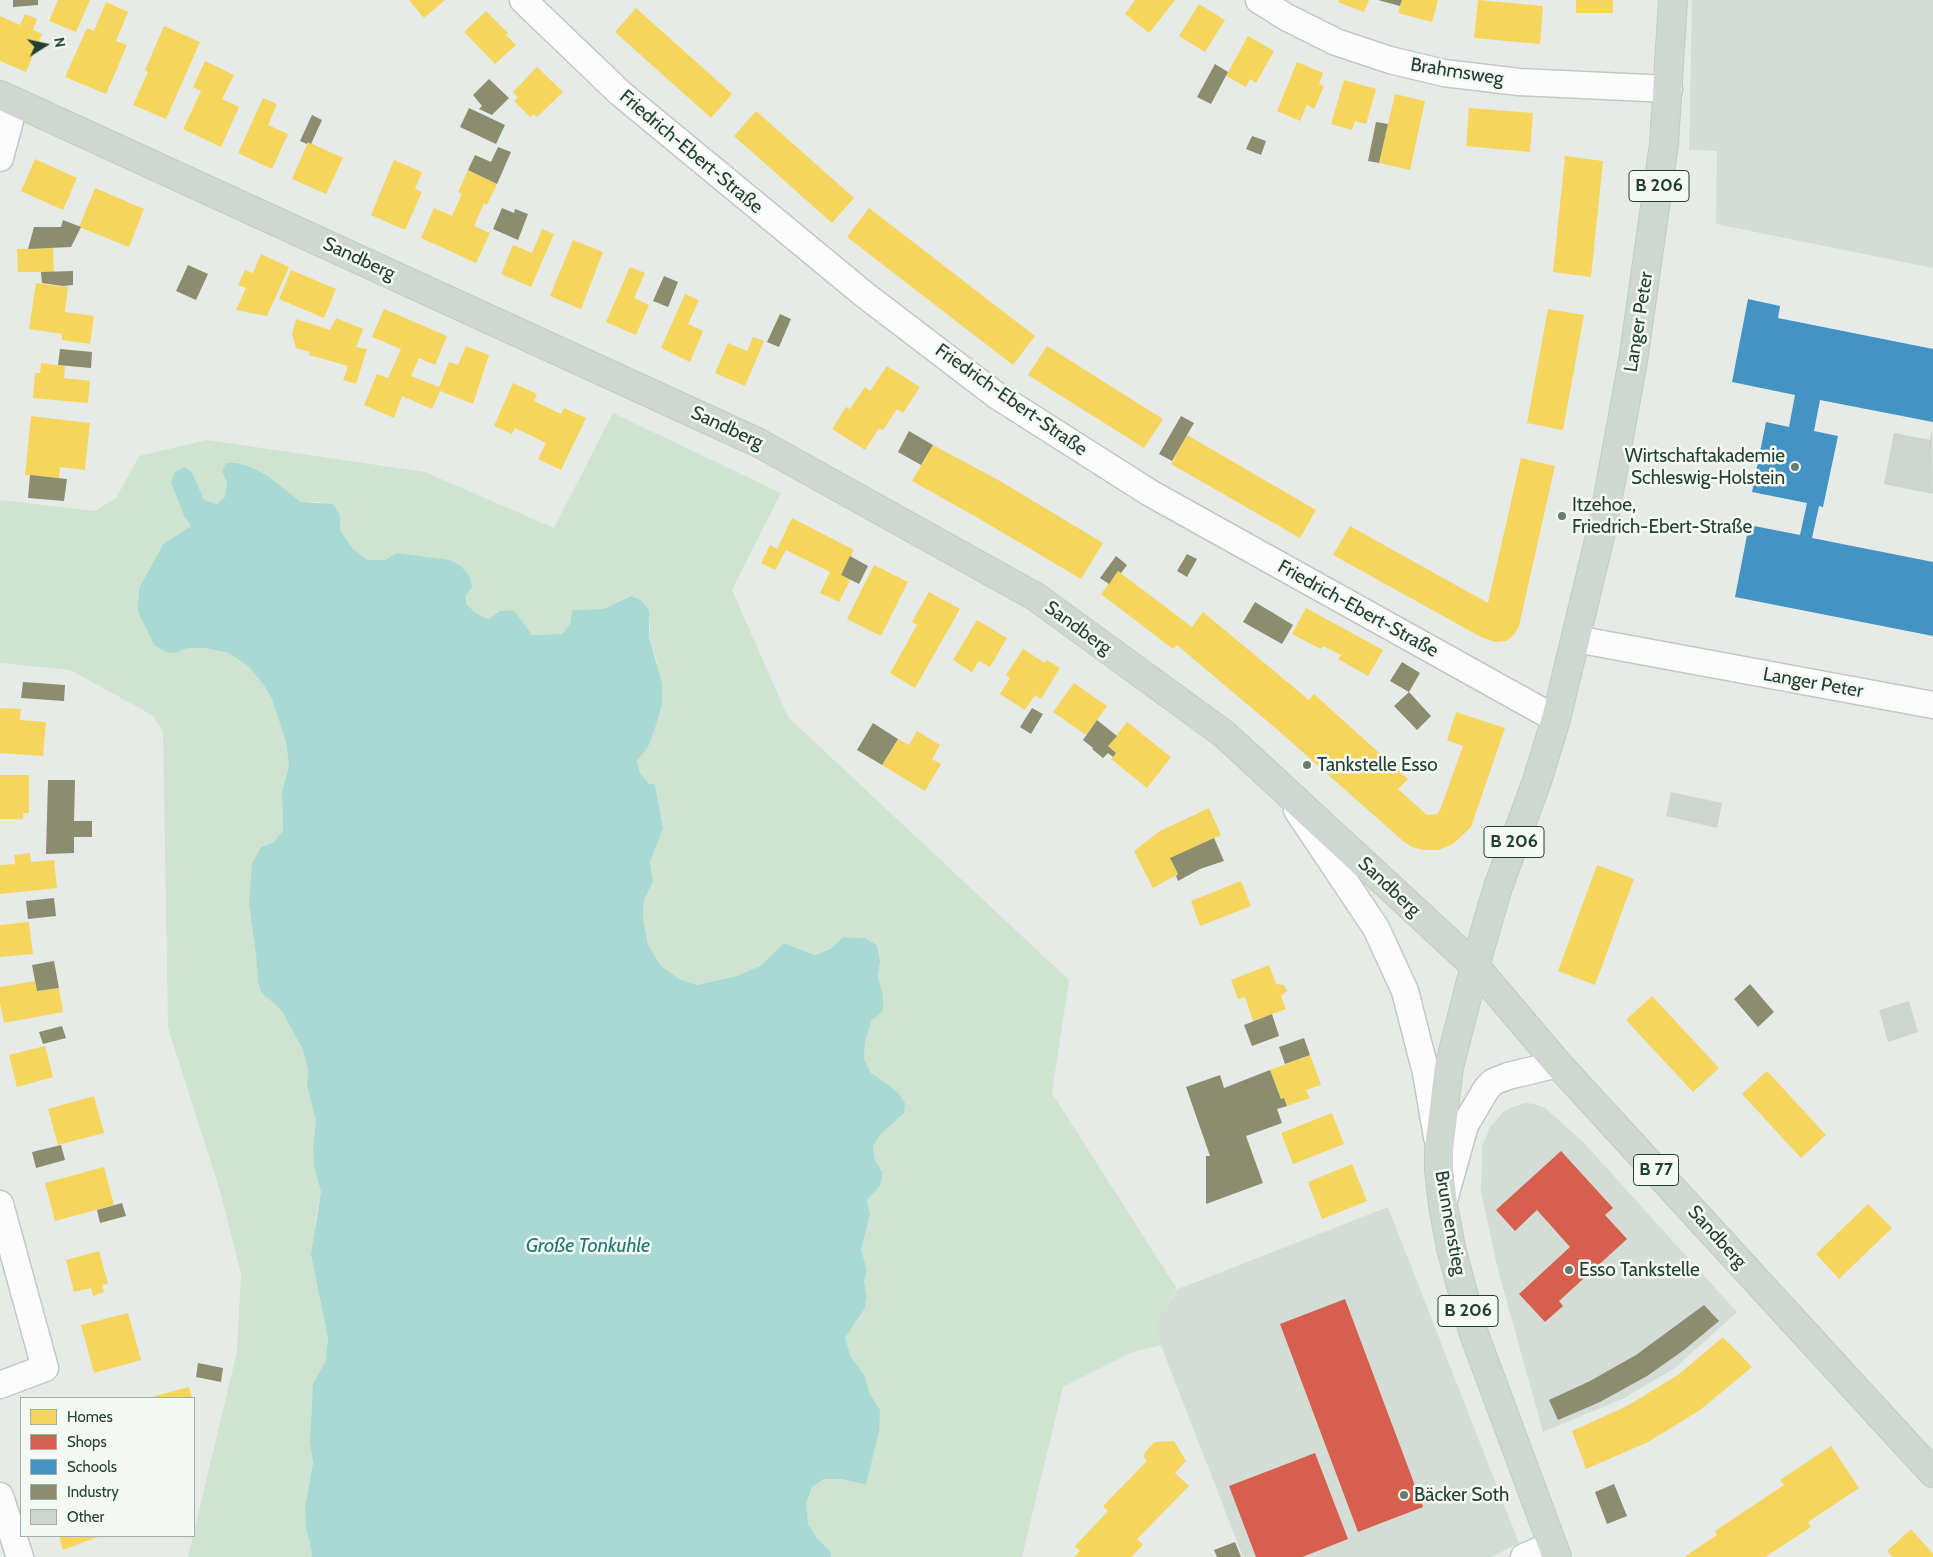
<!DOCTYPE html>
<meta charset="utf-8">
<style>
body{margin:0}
#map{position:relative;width:1933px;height:1557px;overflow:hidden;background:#e6ebe7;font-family:Cabin,sans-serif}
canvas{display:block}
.legend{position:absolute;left:20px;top:1397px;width:175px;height:140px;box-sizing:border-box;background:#f4f9f5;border:1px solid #a0afa6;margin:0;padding:6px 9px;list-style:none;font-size:15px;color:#233f30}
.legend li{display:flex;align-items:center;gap:10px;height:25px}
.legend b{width:25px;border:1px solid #a0afa6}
.north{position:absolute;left:20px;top:20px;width:50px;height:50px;-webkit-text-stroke:4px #f4f9f5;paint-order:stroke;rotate:80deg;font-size:14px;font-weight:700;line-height:20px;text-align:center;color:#233f30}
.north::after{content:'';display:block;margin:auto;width:18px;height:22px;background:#233f30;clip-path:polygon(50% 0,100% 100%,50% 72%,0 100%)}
</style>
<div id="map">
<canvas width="1933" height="1557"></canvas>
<ul class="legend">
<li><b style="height:14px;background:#f6d55c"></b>Homes</li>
<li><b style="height:14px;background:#d6604d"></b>Shops</li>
<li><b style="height:14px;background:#4393c3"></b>Schools</li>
<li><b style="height:14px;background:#8c8c6e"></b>Industry</li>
<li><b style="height:14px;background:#ced4d0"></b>Other</li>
</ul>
<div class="north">N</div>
</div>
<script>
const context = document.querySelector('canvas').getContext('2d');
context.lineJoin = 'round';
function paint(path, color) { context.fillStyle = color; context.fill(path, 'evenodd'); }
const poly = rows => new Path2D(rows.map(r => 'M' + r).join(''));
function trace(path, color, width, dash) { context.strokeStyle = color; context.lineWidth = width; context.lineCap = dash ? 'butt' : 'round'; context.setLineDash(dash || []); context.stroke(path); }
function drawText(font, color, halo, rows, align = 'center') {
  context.font = font + ' Cabin,sans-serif'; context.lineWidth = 5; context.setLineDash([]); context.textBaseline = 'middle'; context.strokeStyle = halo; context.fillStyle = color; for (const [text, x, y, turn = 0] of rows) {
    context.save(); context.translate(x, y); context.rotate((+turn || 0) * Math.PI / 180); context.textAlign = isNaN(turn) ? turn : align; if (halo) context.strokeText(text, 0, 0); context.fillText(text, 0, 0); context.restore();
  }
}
const built = poly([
 [1692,0,1933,0,1933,268,1716,224,1717,151,1689,150],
 [1525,1103,1535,1104,1545,1108,1583,1142,1737,1312,1675,1368,1622,1399,1543,1432,1497,1266,1481,1191,1482,1146,1490,1127,1503,1112,1515,1106],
 [1388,1207,1519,1543,1491,1557,1243,1557,1153,1325,1178,1289]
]);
const green = poly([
 [613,413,781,493,732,590,788,717,1069,980,1052,1093,1177,1289,1153,1325,1161,1345,1133,1352,1063,1387,1022,1557,831,1557,830,1551,817,1538,808,1524,806,1504,812,1487,824,1479,842,1479,866,1485,880,1410,869,1392,865,1376,851,1357,845,1338,865,1308,867,1296,864,1282,867,1269,861,1250,870,1215,867,1200,880,1186,883,1173,875,1160,873,1146,880,1135,904,1113,886,1083,871,1073,864,1059,865,1043,871,1021,883,995,878,978,880,961,877,945,865,938,843,937,829,949,815,955,784,943,760,966,737,976,697,985,679,979,661,966,648,945,643,918,644,900,653,882,650,862,663,828,655,785,648,783,640,773,637,761,648,747,657,662,649,637,650,625,630,596,603,609,572,610,570,624,562,634,532,635,514,610,500,611,488,619,477,614,466,604,466,595,470,577,461,566,450,560,397,553,385,560,368,560,353,549,340,530,340,515,320,502,301,502,268,476,251,467,237,463,227,463,222,472,227,482,225,498,215,504,204,500,192,472,171,483,184,516,191,526,163,544,152,566,148,630,155,646,176,653,188,648,205,648,229,653,249,667,263,684,272,699,286,742,289,766,282,792,283,832,274,842,261,847,256,954,258,982,261,992,282,1011,303,1050,308,1071,307,1085,316,1121,313,1147,314,1166,321,1192,315,1221,319,1295,328,1339,325,1362,313,1384,310,1443,313,1463,305,1507,306,1527,312,1553,311,1557,188,1557,237,1351,241,1274,220,1191,168,1028,163,731,152,715,70,670,0,663,0,500,95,511,116,498,139,456,207,440,425,472,554,528]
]);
const water = poly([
 [226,463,237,463,251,467,268,476,301,502,333,504,340,515,340,530,353,549,368,560,385,560,397,553,450,560,461,566,470,577,472,587,466,595,466,604,477,614,488,619,500,611,514,610,532,635,562,634,570,624,572,610,603,609,631,596,642,601,649,611,649,637,662,684,662,704,656,725,648,747,637,761,640,773,648,783,655,785,663,828,650,862,653,882,644,900,643,918,648,945,661,966,679,979,697,985,737,976,760,966,784,943,815,955,830,949,843,937,865,938,877,945,880,961,878,978,883,995,883,1011,871,1021,865,1043,864,1059,871,1073,886,1083,898,1093,905,1103,904,1113,880,1135,873,1146,875,1160,883,1173,880,1186,867,1200,870,1215,861,1250,867,1269,864,1282,867,1296,865,1308,845,1338,851,1357,865,1376,869,1392,880,1410,879,1431,866,1485,842,1479,824,1479,812,1487,806,1504,808,1524,817,1538,830,1551,831,1557,311,1557,312,1553,306,1527,305,1507,313,1463,310,1443,313,1384,325,1362,328,1339,311,1254,321,1192,314,1166,313,1147,316,1121,307,1085,308,1071,303,1050,282,1011,261,992,258,982,256,954,249,904,252,864,261,847,274,842,283,831,282,792,289,766,286,742,272,699,263,684,249,667,229,653,205,648,188,648,176,653,166,652,155,646,138,612,139,589,163,544,191,526,184,516,171,483,175,472,184,467,192,472,204,500,216,504,225,497,227,482,222,472]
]);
const homes = poly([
 [58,0,90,0,76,32,49,21],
 [409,0,445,0,424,18],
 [1135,0,1175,0,1149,33,1125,14],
 [1339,0,1369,0,1364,12,1338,2],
 [1402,0,1438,0,1432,22,1398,13],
 [1478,0,1543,6,1540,44,1474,38],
 [1576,0,1613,0,1613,13,1576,13],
 [106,2,128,12,116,41,127,45,106,94,65,77,87,28,94,31],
 [1199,4,1225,20,1205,52,1179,36],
 [636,8,732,94,711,118,615,32],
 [486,11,508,33,506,35,516,45,495,64,464,32],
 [25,14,37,19,33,30,42,34,26,72,0,61,0,16,20,25],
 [164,26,200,42,166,119,133,105,148,72,145,70],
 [1248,36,1274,51,1256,83,1250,79,1246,87,1226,76],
 [205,61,234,75,222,99,239,107,221,147,183,129,201,91,193,87],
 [1297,62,1323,73,1319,84,1324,86,1314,109,1307,105,1300,121,1277,111],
 [537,67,563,92,537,117,534,114,530,117,514,101,518,97,513,92],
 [1344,80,1376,89,1366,124,1355,121,1352,130,1331,124],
 [1395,94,1425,101,1410,170,1379,163],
 [263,98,277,104,268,125,288,134,272,169,238,153],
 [1469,108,1533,113,1530,152,1466,146],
 [756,111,854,198,832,223,734,136],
 [308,142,343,158,326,194,292,179],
 [1565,156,1603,161,1591,277,1553,272],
 [35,159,77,178,63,210,21,191],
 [394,160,422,172,415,189,422,192,405,230,371,215],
 [468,170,497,184,487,205,484,203,474,226,490,233,476,263,421,238,434,208,452,216,462,194,458,192],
 [95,188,144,209,129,247,79,227],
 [869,208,1035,336,1013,365,847,237],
 [542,229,554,234,531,287,501,274,513,245,532,253],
 [573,240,603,252,581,309,550,296],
 [53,248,54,272,18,272,17,249],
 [261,254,289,267,267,316,236,310,246,288,238,285,245,270,253,273],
 [630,267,645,273,634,298,649,305,636,335,606,322],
 [291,270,336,289,324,318,279,299],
 [36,283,68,287,65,312,94,316,90,344,62,340,62,334,29,329],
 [685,294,699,300,688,324,703,331,690,362,661,348],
 [384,309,447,336,435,365,419,358,411,376,439,387,449,362,458,365,466,346,489,355,473,404,440,391,432,409,402,396,394,418,364,405,377,374,388,378,401,349,372,337],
 [1548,309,1584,315,1563,430,1527,423],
 [336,318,363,329,356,347,367,349,356,384,343,380,348,366,309,355,310,352,296,348,292,334,296,319,330,330],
 [753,337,764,341,745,386,715,373,728,343,747,351],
 [1047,346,1163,419,1144,448,1028,375],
 [41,363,65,366,64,378,90,381,88,403,33,398,35,373,40,373],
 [887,366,920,387,903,413,897,409,883,430,879,428,865,450,832,429,846,407,850,409,865,387,870,391],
 [513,383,537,394,534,401,561,414,564,408,586,418,561,470,538,459,546,443,515,428,512,434,494,426],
 [31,416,90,423,85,470,60,467,59,478,25,475],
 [1187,435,1316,510,1300,538,1171,464],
 [933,445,1000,481,1103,543,1081,579,978,518,912,481],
 [1521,458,1555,466,1519,626,1514,635,1506,641,1495,642,1481,637,1333,555,1350,526,1488,603],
 [792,518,854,550,841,575,850,580,839,602,820,593,830,572,786,550,775,570,761,563,770,545,777,549],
 [874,565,908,582,881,636,847,619],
 [1118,571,1192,627,1203,612,1309,700,1314,694,1408,779,1398,789,1427,815,1437,814,1440,810,1463,746,1447,740,1456,712,1505,728,1471,827,1453,844,1438,850,1424,850,1412,847,1403,841,1280,732,1177,645,1173,649,1101,594],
 [929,592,960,609,915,688,890,673,917,625,912,622],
 [1306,608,1383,650,1368,676,1338,659,1341,655,1323,646,1321,649,1292,634],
 [977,620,1007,638,990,667,979,661,972,672,953,660],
 [1023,649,1045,663,1047,660,1060,668,1041,699,1035,695,1025,710,1000,694,1010,678,1006,675],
 [1074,683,1107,706,1086,735,1053,712],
 [0,708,21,709,20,720,46,722,43,756,0,753],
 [1127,722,1171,757,1147,788,1111,759,1116,753,1108,746],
 [917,731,940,745,932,759,941,764,925,791,882,765,898,739,909,745],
 [0,775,29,775,29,813,23,813,23,819,0,819],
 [1209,808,1221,835,1170,858,1178,874,1153,888,1134,851,1160,831],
 [30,853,31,862,54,860,57,888,0,894,0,865,15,864,14,855],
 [1597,865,1634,879,1595,985,1558,971],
 [1241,881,1251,906,1200,926,1191,901],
 [29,922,33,954,0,957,0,925],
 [1269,965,1276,984,1284,985,1287,991,1281,996,1286,1009,1253,1021,1245,997,1238,999,1231,980],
 [35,981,37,991,59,988,63,1012,4,1023,0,1003,0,987],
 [1652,996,1719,1068,1693,1092,1626,1020],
 [45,1046,53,1077,17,1087,9,1055],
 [1310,1055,1321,1085,1306,1090,1310,1098,1287,1106,1284,1098,1281,1099,1270,1070],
 [1767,1071,1826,1135,1801,1158,1742,1094],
 [94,1096,104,1133,58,1145,48,1109],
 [1332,1113,1344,1144,1293,1164,1281,1133],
 [1352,1164,1367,1201,1322,1219,1308,1182],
 [104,1167,114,1205,55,1221,45,1183],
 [1868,1204,1892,1228,1839,1279,1816,1254],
 [99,1251,108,1284,102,1285,104,1292,93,1296,91,1288,74,1292,66,1260],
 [128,1313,141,1360,94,1373,81,1325],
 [1723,1337,1752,1367,1700,1410,1648,1442,1586,1469,1572,1431,1627,1406,1678,1375],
 [189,1387,192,1398,148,1398],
 [1174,1441,1186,1461,1175,1473,1189,1486,1137,1539,1143,1545,1131,1557,1074,1557,1080,1551,1075,1546,1108,1511,1103,1506,1147,1461,1144,1457,1145,1452,1155,1442],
 [1831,1446,1859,1488,1808,1522,1811,1527,1765,1557,1684,1557,1717,1535,1715,1531,1784,1485,1780,1480],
 [1911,1529,1933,1554,1933,1557,1893,1557,1887,1551],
 [59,1536,98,1536,98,1537,63,1550]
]);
const shops = poly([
 [1561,1151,1613,1208,1605,1215,1627,1239,1559,1301,1563,1306,1545,1322,1519,1294,1570,1247,1537,1210,1515,1231,1496,1210],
 [1345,1299,1423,1507,1358,1532,1280,1324],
 [1315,1453,1348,1539,1302,1557,1256,1557,1229,1486]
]);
const schools = poly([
 [1748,299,1780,306,1778,318,1933,349,1933,422,1820,400,1814,431,1838,436,1823,507,1819,506,1812,538,1933,562,1933,636,1735,597,1749,525,1800,535,1807,503,1752,492,1766,422,1789,427,1795,395,1732,382]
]);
const industry = poly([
 [13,0,38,0,38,5,13,7],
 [1378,0,1402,0,1400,6],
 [1215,64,1228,72,1211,104,1197,97],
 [489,79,509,98,492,115,479,109,482,106,473,95],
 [469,108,505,125,496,144,460,127],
 [312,115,322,120,311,144,308,142,307,144,300,141],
 [1376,122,1388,124,1379,163,1368,161],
 [1252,136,1266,141,1261,155,1246,149],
 [498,147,511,152,497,184,468,170,475,155,491,162],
 [502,208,514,213,515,209,528,214,518,240,493,229],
 [63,220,81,227,71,247,28,249,34,227,61,227],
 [188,265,208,274,196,300,176,291],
 [73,271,73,285,63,286,42,283,41,272],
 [664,276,678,282,668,307,653,301],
 [780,314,791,319,779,347,767,342],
 [60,349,92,352,91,368,58,365],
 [1181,416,1194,423,1172,461,1159,454],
 [909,431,933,445,921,465,898,452],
 [30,475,67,479,64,501,28,498],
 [1187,554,1197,559,1187,577,1177,571],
 [850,556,868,566,859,584,841,575],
 [1116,556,1127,565,1121,573,1118,571,1109,584,1100,578],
 [1255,602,1293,625,1282,644,1243,622],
 [1402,662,1420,673,1409,692,1431,716,1417,730,1394,706,1409,692,1390,681],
 [23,682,65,685,64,701,21,698],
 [1032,708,1043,714,1031,734,1020,727],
 [1097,720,1117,736,1108,746,1116,753,1113,757,1108,753,1103,758,1092,749,1093,748,1083,740],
 [873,723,898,739,882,765,857,750],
 [48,780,75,780,74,821,92,821,92,837,74,837,74,853,46,854],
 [1214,838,1224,861,1200,869,1178,881,1176,876,1178,874,1170,858],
 [54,898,56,916,28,919,26,901],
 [54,961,59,988,37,991,32,965],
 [1750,984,1774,1012,1758,1027,1734,999],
 [1272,1014,1279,1036,1252,1046,1244,1025],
 [62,1026,66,1038,43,1044,39,1032],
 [1304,1038,1310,1055,1285,1064,1279,1047],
 [1270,1070,1281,1099,1284,1098,1287,1106,1277,1109,1282,1123,1246,1136,1263,1183,1206,1204,1206,1156,1210,1156,1186,1087,1220,1075,1224,1088],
 [61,1145,65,1160,36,1168,32,1152],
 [122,1203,126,1216,100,1223,97,1210],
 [1704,1305,1719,1321,1684,1350,1647,1376,1600,1402,1558,1420,1549,1400,1590,1381,1636,1355],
 [198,1363,223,1368,221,1382,196,1377],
 [1614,1484,1627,1516,1607,1524,1595,1492],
 [1235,1542,1241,1557,1217,1557,1214,1550]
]);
const building = poly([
 [1932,429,1933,494,1884,484,1894,433,1930,440],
 [1671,792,1722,803,1717,828,1666,816],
 [1909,1001,1918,1032,1888,1042,1879,1010]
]);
const minor = poly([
 [523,0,620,93,865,295,996,395,1150,493,1556,719],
 [1259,0,1286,17,1336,42,1390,60,1444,73,1519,82,1669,89],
 [0,158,15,102],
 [1576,639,1933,705],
 [1297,810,1376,928,1405,991,1426,1073,1437,1137],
 [0,1204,45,1368,0,1385],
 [1443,1204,1465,1125,1487,1088,1493,1082,1508,1076,1558,1064],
 [0,1496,20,1557],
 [1524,1557,1552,1545]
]);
const major = poly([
 [0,95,759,443,1036,597,1224,734,1475,966,1558,1064,1933,1473],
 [1557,1557,1474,1334,1451,1248,1443,1205,1439,1170,1439,1149,1449,1067,1475,966,1498,887,1537,781,1556,719,1603,524,1633,361,1664,144,1673,0]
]);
const markers = [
 [1795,467,5,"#677b70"],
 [1562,516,5,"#677b70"],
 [1307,765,5,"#677b70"],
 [1569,1270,5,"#677b70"],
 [1404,1495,5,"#677b70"]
];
const shields = [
 [1659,186,60],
 [1514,842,60],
 [1656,1170,45],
 [1468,1311,60]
];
const shieldNames = [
 ["B 206",1659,186],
 ["B 206",1514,842],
 ["B 77",1656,1170],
 ["B 206",1468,1311]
];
const streetNames = [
 ["Brahmsweg",1457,72,9],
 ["Friedrich-Ebert-Straße",691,152,40],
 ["Sandberg",359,259,25],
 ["Langer Peter",1639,322,-81],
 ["Friedrich-Ebert-Straße",1011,400,35],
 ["Sandberg",727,428,25],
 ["Friedrich-Ebert-Straße",1358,609,29],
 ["Sandberg",1078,628,36],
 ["Langer Peter",1813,683,10],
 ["Sandberg",1389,887,43],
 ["Brunnenstieg",1450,1223,80],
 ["Sandberg",1717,1237,48]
];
const poiNames = [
 ["Wirtschaftakademie",1785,456,"right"],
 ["Schleswig-Holstein",1785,478,"right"],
 ["Itzehoe,",1572,505],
 ["Friedrich-Ebert-Straße",1572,527],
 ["Tankstelle Esso",1317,765],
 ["Esso Tankstelle",1579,1270],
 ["Bäcker Soth",1414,1495]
];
const waterNames = [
 ["Große Tonkuhle",588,1246]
];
paint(built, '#d4dcd6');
paint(green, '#cfe4d0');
paint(water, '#a8d9d3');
paint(homes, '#f6d55c');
paint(shops, '#d6604d');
paint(schools, '#4393c3');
paint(industry, '#8c8c6e');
paint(building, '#ced4d0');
trace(minor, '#c3c8c4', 29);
trace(major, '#c2cac5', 30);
trace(minor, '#fbfcfb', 26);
trace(major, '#ced7d2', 28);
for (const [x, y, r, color] of markers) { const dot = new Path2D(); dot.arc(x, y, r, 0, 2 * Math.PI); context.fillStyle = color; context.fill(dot); trace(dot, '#f4f9f5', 2); }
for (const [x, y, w] of shields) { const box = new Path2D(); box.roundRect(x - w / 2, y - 15.5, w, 31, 4); context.fillStyle = '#f4f9f5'; context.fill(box); trace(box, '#233f30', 1); }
drawText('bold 18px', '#233f30', null, shieldNames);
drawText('19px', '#233f30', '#f4f9f5', streetNames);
drawText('19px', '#233f30', '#f4f9f5', poiNames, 'left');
drawText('italic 20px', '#1d7a72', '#f4f9f5', waterNames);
</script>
